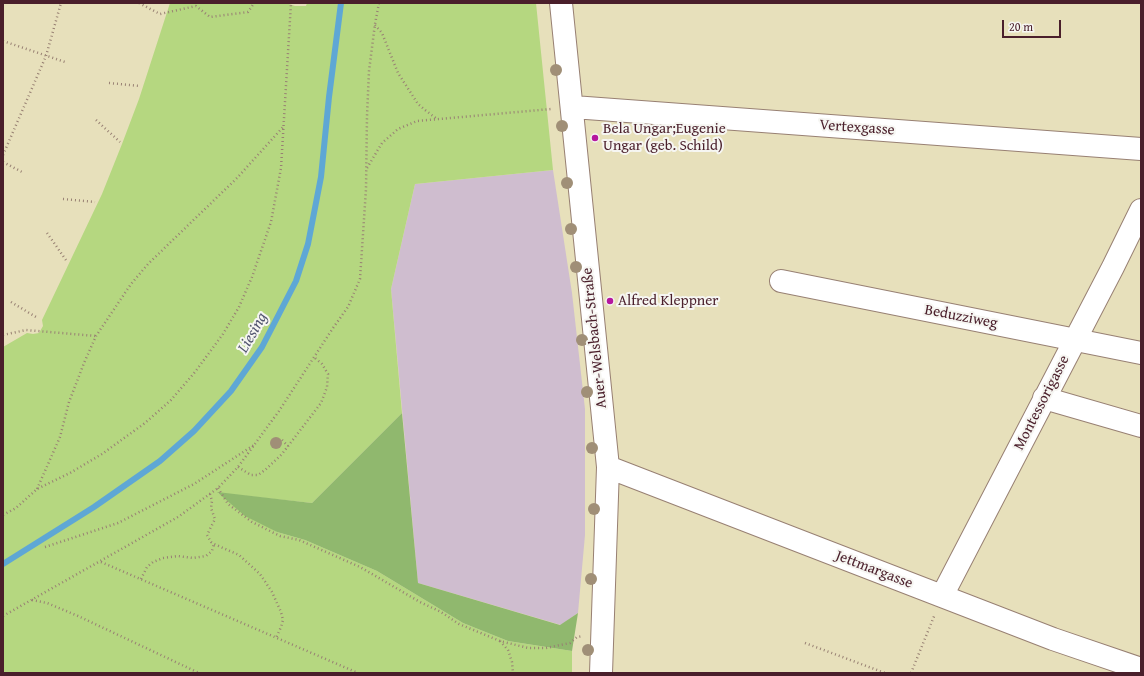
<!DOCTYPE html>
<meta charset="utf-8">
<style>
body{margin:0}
#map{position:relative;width:1144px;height:676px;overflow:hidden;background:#e7e0bb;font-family:"Gentium Book Plus",serif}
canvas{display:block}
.frame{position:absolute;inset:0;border:4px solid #4a1f2b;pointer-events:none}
.scale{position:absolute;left:1002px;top:20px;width:59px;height:18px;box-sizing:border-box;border:2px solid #4a1f2b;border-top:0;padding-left:5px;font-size:12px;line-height:14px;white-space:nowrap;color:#4a1f2b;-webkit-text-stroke:3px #f6f6f2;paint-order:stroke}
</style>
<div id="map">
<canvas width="1144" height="676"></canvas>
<div class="frame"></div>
<div class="scale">20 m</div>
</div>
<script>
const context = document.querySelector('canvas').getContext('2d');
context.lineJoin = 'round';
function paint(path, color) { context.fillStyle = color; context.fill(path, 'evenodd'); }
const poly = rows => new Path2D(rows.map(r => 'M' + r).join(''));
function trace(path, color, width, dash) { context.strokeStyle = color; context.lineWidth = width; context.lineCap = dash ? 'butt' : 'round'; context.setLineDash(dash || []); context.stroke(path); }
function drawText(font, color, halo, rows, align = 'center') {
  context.font = font + ' "Gentium Book Plus",serif'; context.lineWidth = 4; context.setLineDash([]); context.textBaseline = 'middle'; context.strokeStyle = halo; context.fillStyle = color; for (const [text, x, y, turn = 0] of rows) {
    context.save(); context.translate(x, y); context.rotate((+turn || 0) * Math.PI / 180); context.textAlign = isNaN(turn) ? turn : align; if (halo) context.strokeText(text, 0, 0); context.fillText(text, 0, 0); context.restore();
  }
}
const industrial = poly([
 [553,170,572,293,585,409,585,535,578,613,561,625,418,583,391,289,415,184]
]);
const green = poly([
 [170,3,255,3,256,4,286,3,295,6,306,6,307,3,536,3,553,170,415,184,391,289,402,413,312,503,218,493,277,532,305,540,377,571,463,623,508,641,572,651,572,673,3,673,3,347,27,333,33,334,39,333,43,326,42,320,102,194,122,144,139,99]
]);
const forest = poly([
 [402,413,418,583,560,625,578,613,572,651,508,641,463,623,377,571,305,540,277,532,245,516,217,492,312,503]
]);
const stream = poly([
 [3,564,94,507,160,461,194,431,231,391,262,347,296,281,308,244,321,177,329,97,341,3]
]);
const path = poly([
 [139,3,160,14,196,6,210,17,248,12,254,3],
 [375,25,382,33,398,73,418,104,425,110,437,119],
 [3,41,65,62],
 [109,83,140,86],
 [96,120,120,142],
 [3,155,46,56,61,3],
 [3,162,24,173],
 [367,168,382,143,398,129,417,121,551,109],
 [63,199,95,202],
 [47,233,66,260],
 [11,302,36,317],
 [3,335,26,330,96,336],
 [282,440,288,446],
 [238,467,251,475,258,475,265,470,282,454,321,403,327,387,328,374,322,364,315,358],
 [218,488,228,504,252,522,280,536,299,540,360,567,420,602,441,612,459,624,500,641,528,648,546,648,570,643,577,637,583,636],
 [37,489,60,437,69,402,84,363,96,336,131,284,148,264,237,178,284,126],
 [210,494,212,501,211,508,215,519,207,535,211,542,214,544,239,555,260,574,272,592,281,612,283,620,281,627,276,638],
 [3,515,16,508,37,489,70,473,102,454,145,423,171,400,195,372,223,334,239,307,252,277,271,222,281,168,291,3],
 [45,547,118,523,194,484,254,445],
 [101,562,358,673],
 [141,579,147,567,153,562,163,558,178,556,193,558,206,556,212,551,214,544],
 [32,600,47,603,78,616,199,673],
 [3,616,178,517,218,488,238,467,279,411,333,328,348,307,360,279,366,189,367,116,369,71,375,24,379,3],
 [500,641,508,650,512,662,513,673],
 [805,643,885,673],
 [911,673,935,614]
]);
const minor = poly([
 [561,3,608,467,601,673],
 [573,107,1141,149],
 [781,281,1141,353],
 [1044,398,1141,426],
 [608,467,1053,639,1141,669],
 [942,596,1113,267,1141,210]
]);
const trees = [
 [556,70],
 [562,126],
 [567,183],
 [571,229],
 [576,267],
 [582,340],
 [587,392],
 [276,443],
 [592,448],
 [594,509],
 [591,579],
 [588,650]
];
const markers = [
 [595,138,4,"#b5179e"],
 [610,301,4,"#b5179e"]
];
const streetNames = [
 ["Vertexgasse",857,128,4],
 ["Beduzziweg",961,317,11],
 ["Auer-Welsbach-Straße",595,338,-96],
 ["Montessorigasse",1042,403,-63],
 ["Jettmargasse",874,570,21]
];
const poiNames = [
 ["Bela Ungar;Eugenie",603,129],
 ["Ungar (geb. Schild)",603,146],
 ["Alfred Kleppner",618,301]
];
const waterNames = [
 ["Liesing",253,333,-60]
];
paint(industrial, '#cfbdcf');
paint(green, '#b5d780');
paint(forest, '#90b86e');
trace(stream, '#5ea7d5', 6);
trace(minor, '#988073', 24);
trace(path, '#988073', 2.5, [1, 3]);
trace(minor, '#fff', 22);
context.fillStyle = '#a08f77';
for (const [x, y] of trees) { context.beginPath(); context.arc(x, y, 6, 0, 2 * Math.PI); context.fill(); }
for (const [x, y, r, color] of markers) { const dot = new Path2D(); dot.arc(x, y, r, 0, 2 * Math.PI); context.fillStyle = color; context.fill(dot); trace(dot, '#f6f6f2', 1.5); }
drawText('15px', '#4a1f2b', '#f6f6f2', streetNames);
drawText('15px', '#4a1f2b', '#f6f6f2', poiNames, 'left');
drawText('italic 16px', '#52556f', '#f6f6f2', waterNames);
</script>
